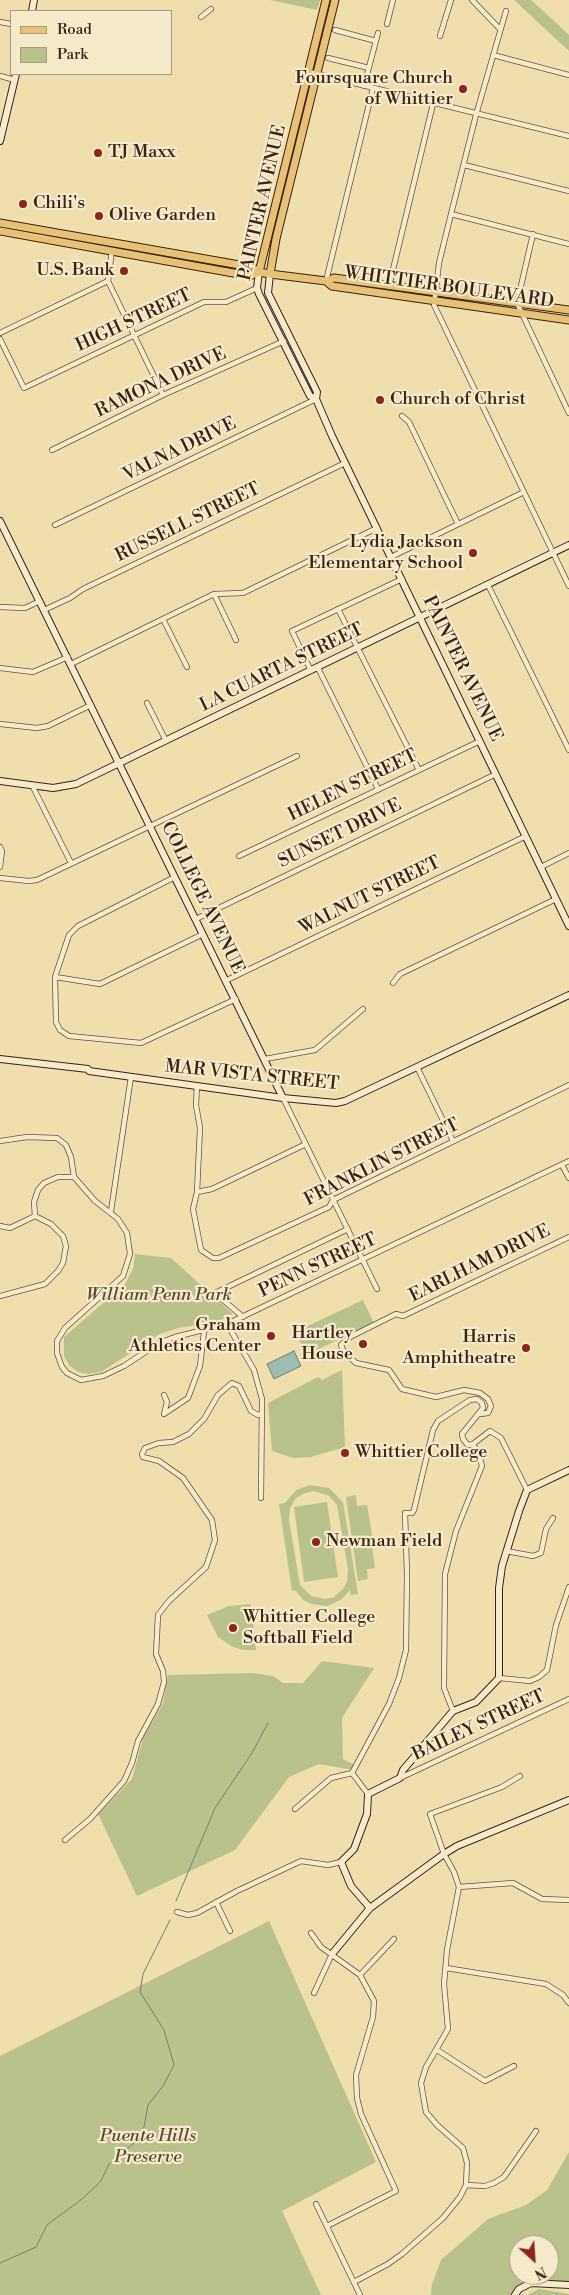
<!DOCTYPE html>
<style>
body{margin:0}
#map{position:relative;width:569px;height:2295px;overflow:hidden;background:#efdfad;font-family:"Libre Bodoni",serif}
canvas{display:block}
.legend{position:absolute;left:10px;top:10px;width:162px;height:65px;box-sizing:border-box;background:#f5eaca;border:1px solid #aa9b82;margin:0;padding:6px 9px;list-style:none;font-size:15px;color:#392416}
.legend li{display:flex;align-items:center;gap:10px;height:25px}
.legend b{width:25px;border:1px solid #aa9b82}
.north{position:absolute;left:509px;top:2235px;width:50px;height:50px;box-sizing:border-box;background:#f5eaca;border:1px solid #aa9b82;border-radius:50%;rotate:154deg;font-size:14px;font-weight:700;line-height:20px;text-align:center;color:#392416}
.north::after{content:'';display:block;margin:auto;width:18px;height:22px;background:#8f2418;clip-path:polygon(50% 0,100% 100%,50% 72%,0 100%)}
</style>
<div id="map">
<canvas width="569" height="2295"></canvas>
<ul class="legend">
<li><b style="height:6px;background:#e8c076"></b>Road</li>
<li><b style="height:14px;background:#b9c28a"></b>Park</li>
</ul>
<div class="north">N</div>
</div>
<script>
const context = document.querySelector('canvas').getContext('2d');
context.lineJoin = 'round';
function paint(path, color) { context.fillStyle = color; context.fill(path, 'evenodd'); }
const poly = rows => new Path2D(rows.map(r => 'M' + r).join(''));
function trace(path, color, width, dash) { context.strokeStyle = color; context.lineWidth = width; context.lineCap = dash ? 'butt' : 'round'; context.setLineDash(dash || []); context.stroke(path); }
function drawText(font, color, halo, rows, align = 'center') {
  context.font = font + ' "Libre Bodoni",serif'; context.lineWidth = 4.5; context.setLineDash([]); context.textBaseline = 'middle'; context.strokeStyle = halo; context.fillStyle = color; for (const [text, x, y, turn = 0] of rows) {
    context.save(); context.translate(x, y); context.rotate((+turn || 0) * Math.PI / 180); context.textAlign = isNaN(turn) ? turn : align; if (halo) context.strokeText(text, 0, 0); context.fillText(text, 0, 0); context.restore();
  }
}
const green = poly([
 [270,0,320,0,317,10],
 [514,0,531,0,566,32,569,35,569,51],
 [135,1254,171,1258,233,1314,217,1322,178,1328,160,1334,101,1372,89,1374,78,1372,69,1365,64,1356,64,1337,125,1284,133,1269],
 [363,1300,374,1323,306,1355,295,1332],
 [342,1370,345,1447,311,1457,293,1458,272,1451,268,1403,318,1377,322,1380],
 [310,1485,329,1488,343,1502,358,1594,351,1595,350,1590,341,1600,327,1606,312,1604,303,1600,295,1590,292,1591,279,1504,285,1503,296,1490],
 [314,1491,329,1496,337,1505,348,1570,347,1582,343,1589,334,1597,326,1599,311,1596,300,1585,289,1520,290,1508,296,1498,303,1494],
 [356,1495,357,1506,367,1505,374,1545,372,1546,375,1568,367,1569,368,1579,358,1581,346,1497],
 [327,1502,338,1577,304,1582,294,1507],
 [250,1604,252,1609,256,1650,244,1650,233,1647,218,1637,207,1615,229,1606],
 [322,1661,374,1668,342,1718,343,1759,355,1765,353,1770,319,1764,289,1777,235,1850,137,1896,98,1814,132,1779,143,1738,163,1703,168,1675,253,1673,273,1676,283,1683,303,1683],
 [269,1921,376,2162,282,2211,321,2295,0,2295,0,2056],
 [569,2152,569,2286,541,2282,521,2289,522,2283,511,2295,431,2295,432,2284,441,2260,488,2219,526,2205,547,2190],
 [519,2245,549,2245,549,2275,519,2275],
 [539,2289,569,2294,569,2295,527,2295]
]);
const water = poly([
 [294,1351,301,1366,274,1379,267,1364,294,1351]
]);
const stream = poly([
 [176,1901,215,1808,252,1753,268,1723],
 [0,2263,36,2247,47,2225,82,2199,101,2181,109,2164,133,2144,144,2127,148,2105,163,2086,174,2065,164,2030,140,1992,143,1974,170,1920],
 [556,2295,557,2294]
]);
const street = poly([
 [472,0,499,28],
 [506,11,476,115,451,214,439,263,434,305,569,586],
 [201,17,211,9],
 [0,22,11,24],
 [387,24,393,0],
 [335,30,376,41],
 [440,36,451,0],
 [493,55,569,75],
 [328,58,369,68],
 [309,72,569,136],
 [0,76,15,80],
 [364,86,378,33],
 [464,165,569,191],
 [451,214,569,244],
 [533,234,517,303,569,413],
 [112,250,108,281,163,395],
 [326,281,373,88],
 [389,286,433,104],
 [0,333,108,281],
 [0,339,24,388,204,302,226,302,257,288],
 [402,416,409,422,458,524],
 [52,450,163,395,284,341],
 [55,525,316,399],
 [391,557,524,492],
 [488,585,569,750],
 [214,594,236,640],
 [0,607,25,608,40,601],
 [338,609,419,770],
 [44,610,70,598,83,589,345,463],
 [163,619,187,667],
 [71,664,214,594,243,593,377,528],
 [0,668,33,672,68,657],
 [318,668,378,789],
 [311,671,292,631,402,579],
 [147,703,166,741],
 [0,724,37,728,48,726,91,705],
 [32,785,71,863],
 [0,847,2,851,0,867],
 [239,856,480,741],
 [541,867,569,853],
 [175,877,78,926,69,935,55,977,56,1022,60,1030,69,1036,141,1043,236,999],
 [0,878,29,881,37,880,297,756],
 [196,919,496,774],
 [55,977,100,984,203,934],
 [227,980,526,836],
 [393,983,400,974,556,899],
 [265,1059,315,1050,363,1009],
 [417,1067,453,1141],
 [197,1086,196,1105,200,1128,197,1192,193,1209,201,1250,213,1258,219,1258,329,1207,333,1200,569,1085],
 [283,1098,377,1289],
 [0,1141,27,1137,57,1138,66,1145,71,1157,74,1177,95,1201,118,1219,127,1233,130,1254,123,1276,65,1328,57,1341,57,1353,62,1367,67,1373,81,1380,103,1376,124,1366,159,1343,175,1337,227,1324,569,1161],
 [562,1165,569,1178],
 [197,1192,212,1189,306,1144],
 [111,1211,131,1077],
 [35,1216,34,1202,38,1190,44,1183,58,1177,74,1177],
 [0,1226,10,1228,35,1216],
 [0,1296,45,1284,58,1271,63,1263,66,1246,63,1236,51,1224,35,1216],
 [243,1317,215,1293,348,1229],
 [227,1324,254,1370,262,1399,261,1498],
 [164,1395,167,1402,164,1414,188,1398,200,1366,204,1332],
 [480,1414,488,1413,491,1406,488,1399,480,1393,464,1390,436,1397,402,1389,389,1370,356,1363,344,1352,341,1345,348,1338,396,1314,403,1316,569,1237],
 [473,1444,490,1431,501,1438,527,1490],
 [506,1551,533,1556,541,1553,546,1529,553,1518],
 [499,1678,530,1681,539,1677,547,1670,556,1625,569,1587],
 [453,1711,444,1688,445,1574,456,1531,482,1466,479,1455,473,1444],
 [400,1778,569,1699],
 [368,1794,352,1773,389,1704,399,1678,406,1650,407,1574,405,1513,412,1513,414,1510,433,1430,438,1421,470,1400,477,1399,482,1403,483,1408,462,1434,463,1439,468,1445,473,1444],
 [295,1809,331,1778,352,1773],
 [65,1840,90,1819,124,1781,132,1763,138,1741,158,1704,164,1682,163,1671,156,1654,158,1615,169,1601,206,1567,215,1540,212,1520,183,1478,159,1461,143,1457,142,1454,145,1448,159,1443,173,1442,189,1434,204,1419,218,1395,232,1383,239,1386,251,1411,258,1415,262,1414],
 [459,1887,513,1883,542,1899,569,1900],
 [216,1902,230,1931],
 [177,1912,188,1915,197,1913,237,1891,301,1861,328,1865,341,1862],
 [311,1933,321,1947,360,1975,374,2001,373,2017,356,2075,357,2098,361,2114,396,2191,327,2226],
 [446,1968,546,1984,563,1995,569,2003],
 [360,1975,394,1939],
 [314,1993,332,1954],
 [437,2050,485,2081,514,2066],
 [466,2185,485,2186,494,2183,504,2177,536,2131],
 [316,2204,360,2295],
 [354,2282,388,2264,402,2254,443,2218,460,2197,466,2185,467,2163,463,2148,437,2125,426,2112,421,2083,426,2067,448,2029,444,1984,447,1950,459,1887,454,1872,444,1854,430,1814,502,1787,520,1776]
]);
const secondary = poly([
 [32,11,34,0],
 [0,141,16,74],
 [259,272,257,288,259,294,310,396,316,399],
 [270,274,268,293,317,392,316,399,332,436,569,926],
 [0,521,283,1098],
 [0,781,53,788,76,784,569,545],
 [0,1059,88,1069,89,1071,283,1098,336,1103,345,1101,569,995],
 [370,1908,351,1886,341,1862,354,1849,367,1814,368,1794,400,1778,403,1770,453,1711,476,1702,499,1678,499,1588,502,1566,519,1511,527,1490,569,1470],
 [332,1954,370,1908,444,1854,457,1846,569,1800],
 [515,2295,519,2289,531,2283,569,2285]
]);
const primary = poly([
 [0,223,251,267,259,272,270,274,326,281,334,278,569,310],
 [0,231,250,276,259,272],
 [259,272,326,0],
 [270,274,276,239,335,0],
 [326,281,332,286,569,320]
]);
const markers = [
 [463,89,5,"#8f2418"],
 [98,153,5,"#8f2418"],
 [23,204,5,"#8f2418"],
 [99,216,5,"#8f2418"],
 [124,271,5,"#8f2418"],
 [380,400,5,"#8f2418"],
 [473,553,5,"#8f2418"],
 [271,1336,5,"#8f2418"],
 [363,1344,5,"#8f2418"],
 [526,1348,5,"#8f2418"],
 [345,1453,5,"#8f2418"],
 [316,1542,5,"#8f2418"],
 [233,1628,5,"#8f2418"]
];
const poiNames = [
 ["Foursquare Church",453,79,"right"],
 ["of Whittier",453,100,"right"],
 ["TJ Maxx",108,153],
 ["Chili's",33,204],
 ["Olive Garden",109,216],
 ["U.S. Bank",114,271,"right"],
 ["Church of Christ",390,400],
 ["Lydia Jackson",463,543,"right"],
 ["Elementary School",463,564,"right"],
 ["Graham",261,1326,"right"],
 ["Athletics Center",261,1347,"right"],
 ["Hartley",353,1334,"right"],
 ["House",353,1355,"right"],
 ["Harris",516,1338,"right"],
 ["Amphitheatre",516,1359,"right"],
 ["Whittier College",355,1453],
 ["Newman Field",326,1542],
 ["Whittier College",243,1618],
 ["Softball Field",243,1639]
];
const streetNames = [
 ["PAINTER AVENUE",263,203,-77],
 ["WHITTIER BOULEVARD",449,288,8],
 ["HIGH STREET",134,321,-25],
 ["RAMONA DRIVE",161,383,-25],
 ["VALNA DRIVE",180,450,-26],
 ["RUSSELL STREET",188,523,-26],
 ["LA CUARTA STREET",282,668,-26],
 ["PAINTER AVENUE",462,669,64],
 ["HELEN STREET",353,786,-26],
 ["SUNSET DRIVE",340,834,-26],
 ["WALNUT STREET",370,896,-26],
 ["COLLEGE AVENUE",202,898,64],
 ["MAR VISTA STREET",252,1076,6],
 ["FRANKLIN STREET",382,1163,-27],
 ["EARLHAM DRIVE",480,1264,-26],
 ["PENN STREET",318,1266,-25],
 ["BAILEY STREET",479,1726,-25]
];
const parkNames = [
 ["William Penn Park",159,1296],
 ["Puente Hills",148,2137],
 ["Preserve",148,2158]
];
paint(green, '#b9c28a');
paint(water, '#9bbcb1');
trace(water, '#747f73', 1);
trace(stream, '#747f73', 1);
trace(street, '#66533c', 6);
trace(secondary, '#392416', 8);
trace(primary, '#392416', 9);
trace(street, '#f5eaca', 4.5);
trace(secondary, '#f5eaca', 6);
trace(primary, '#e8c076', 7);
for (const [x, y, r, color] of markers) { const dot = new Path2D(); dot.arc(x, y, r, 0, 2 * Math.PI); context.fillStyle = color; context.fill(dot); trace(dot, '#f5eaca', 2); }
drawText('18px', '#392416', '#f5eaca', poiNames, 'left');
drawText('18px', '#392416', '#f5eaca', streetNames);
drawText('italic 18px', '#594c33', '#f5eaca', parkNames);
</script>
